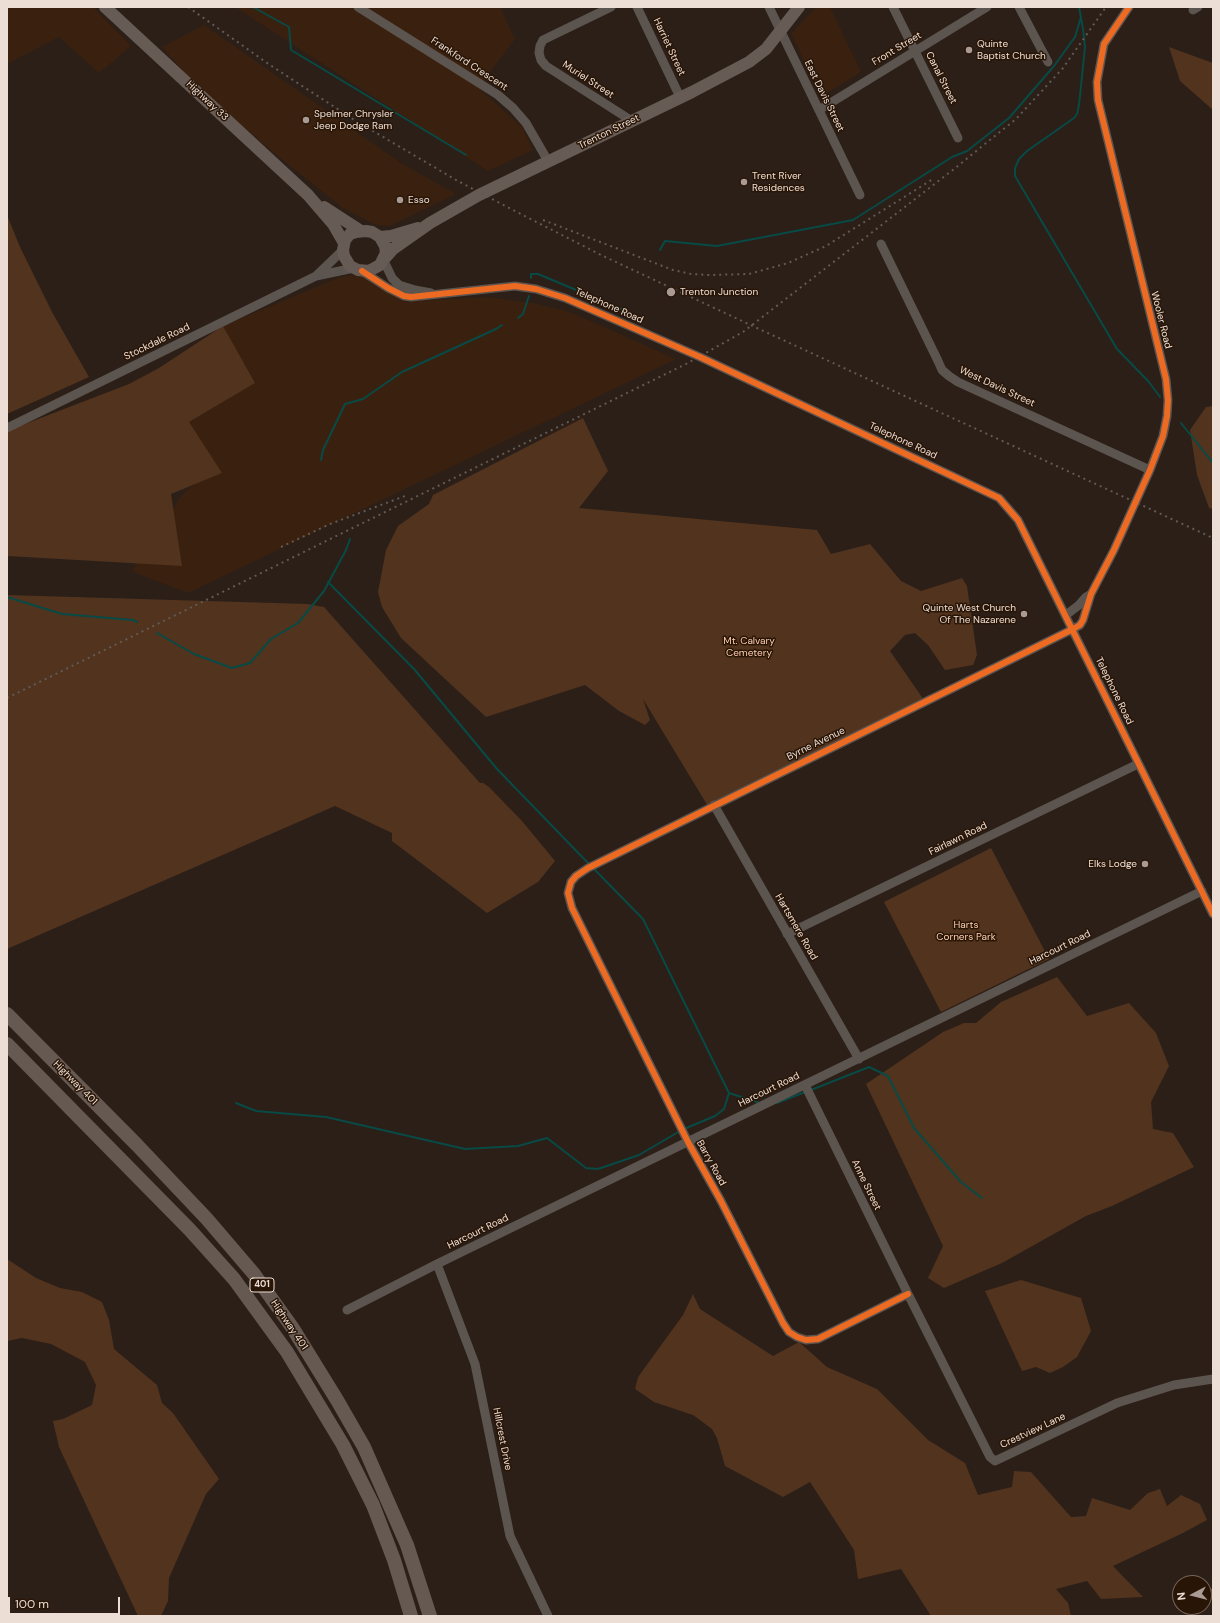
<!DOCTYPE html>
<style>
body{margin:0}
#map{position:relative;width:1220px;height:1623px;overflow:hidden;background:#2b1f18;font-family:"DM Sans",sans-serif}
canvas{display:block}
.frame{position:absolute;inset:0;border:8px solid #edded5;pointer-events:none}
.north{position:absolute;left:1172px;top:1575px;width:40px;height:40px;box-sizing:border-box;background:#291506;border:1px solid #776559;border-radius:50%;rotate:263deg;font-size:11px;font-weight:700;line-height:16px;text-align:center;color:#edded5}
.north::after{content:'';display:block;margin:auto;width:14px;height:18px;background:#a99b93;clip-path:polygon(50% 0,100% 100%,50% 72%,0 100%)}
.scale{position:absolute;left:8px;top:1597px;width:112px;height:18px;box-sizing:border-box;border:2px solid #edded5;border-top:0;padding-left:5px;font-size:12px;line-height:14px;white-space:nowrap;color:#edded5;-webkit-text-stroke:3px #291506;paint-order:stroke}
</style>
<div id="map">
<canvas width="1220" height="1623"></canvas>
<div class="frame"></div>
<div class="north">N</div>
<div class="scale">100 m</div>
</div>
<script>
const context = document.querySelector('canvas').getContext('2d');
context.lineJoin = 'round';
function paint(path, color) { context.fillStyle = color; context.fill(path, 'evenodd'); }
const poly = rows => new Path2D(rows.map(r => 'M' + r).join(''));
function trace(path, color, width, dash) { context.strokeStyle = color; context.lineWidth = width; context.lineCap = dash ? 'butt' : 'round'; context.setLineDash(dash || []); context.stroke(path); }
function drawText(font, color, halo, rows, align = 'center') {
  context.font = font + ' "DM Sans",sans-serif'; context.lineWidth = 3; context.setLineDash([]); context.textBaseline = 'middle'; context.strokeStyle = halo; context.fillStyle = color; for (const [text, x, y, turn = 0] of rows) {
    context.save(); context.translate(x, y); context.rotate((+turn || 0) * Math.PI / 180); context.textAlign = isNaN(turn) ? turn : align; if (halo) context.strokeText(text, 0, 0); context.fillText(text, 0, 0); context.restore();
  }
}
const built = poly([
 [7,7,93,7,131,46,99,73,59,37,7,64],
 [235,7,500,7,515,39,478,88,522,127,533,150,488,171],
 [816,7,830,7,861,72,822,96,791,34],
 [204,25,401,163,456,194,390,226,376,225,343,208,279,157,202,92,162,47],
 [360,274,404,302,486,297,533,303,570,312,676,359,188,593,133,572,151,520,174,508,179,498,204,475,189,422,254,383,223,326,340,277]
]);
const green = poly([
 [1169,47,1213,63,1213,110,1180,81],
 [7,215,20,247,52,312,89,377,7,414],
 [223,326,255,383,189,422,222,473,171,494,182,566,7,556,7,431,129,384,159,368],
 [1213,406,1213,509,1209,508,1197,475,1190,430,1206,407],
 [583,418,608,471,579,508,817,530,831,554,870,544,901,581,921,591,962,578,967,586,977,655,973,665,945,670,928,645,915,633,905,635,890,651,924,700,709,808,643,699,650,720,645,725,619,711,585,685,486,717,401,638,382,607,378,592,386,550,398,526,429,504,433,495],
 [7,595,308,604,324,607,480,783,483,783,489,787,522,821,555,861,538,882,487,913,392,841,392,833,335,806,7,949],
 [991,848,1049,959,941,1012,884,902],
 [1057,977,1087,1016,1129,1003,1156,1033,1169,1066,1151,1102,1153,1129,1173,1133,1194,1167,1112,1206,1086,1216,1002,1263,944,1288,928,1278,943,1246,866,1084,943,1032,964,1023,976,1023,1001,1002],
 [7,1259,36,1278,60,1288,82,1292,102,1302,109,1320,114,1349,157,1385,162,1403,173,1413,219,1479,206,1494,169,1578,168,1601,161,1616,138,1616,59,1447,53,1421,63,1419,92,1405,96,1385,85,1362,51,1344,22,1338,7,1341],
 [1021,1280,1081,1298,1091,1331,1077,1357,1063,1367,1050,1373,1036,1367,1022,1371,985,1291],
 [693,1294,700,1309,773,1356,799,1342,827,1367,877,1389,928,1440,965,1463,978,1495,1012,1487,1014,1471,1031,1472,1071,1517,1086,1516,1092,1498,1130,1510,1148,1493,1160,1489,1167,1506,1181,1495,1200,1504,1207,1520,1183,1533,1113,1566,1143,1597,1101,1599,1087,1581,1056,1589,1068,1603,1071,1616,931,1616,901,1569,858,1579,854,1550,810,1482,783,1497,725,1466,717,1438,712,1429,693,1415,654,1402,635,1389,638,1377,683,1315]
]);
const stream = poly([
 [253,7,289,27,291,50,466,155],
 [1079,7,1083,29,1085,47,1079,105,1077,114,1074,118,1027,151,1019,159,1015,168,1015,176,1117,349,1149,382,1160,397],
 [660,250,665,241,717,246,853,220,952,157,967,151,1009,118,1054,66,1075,37,1081,17],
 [531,278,531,274,538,274,624,310],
 [518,318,523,314,529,296],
 [1181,423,1213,463],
 [321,460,323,450,345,404,363,399,402,372,496,329,502,325],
 [328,582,414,669,497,769,589,864],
 [7,597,62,614,133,620,137,622],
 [157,633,194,654,232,668,250,663,271,639,298,623,324,591,346,550,350,539],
 [594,869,643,919,729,1093,724,1109,715,1116,684,1129],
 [811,1090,869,1067,888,1076,914,1128,961,1182,982,1198],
 [729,1093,760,1103],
 [236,1103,256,1111,326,1117,465,1149,518,1146,547,1138,586,1168,598,1169,639,1155,680,1131],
 [777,1103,805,1092]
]);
const minor = poly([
 [358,7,498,95,513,108,526,123,548,161],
 [611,7,543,40,540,46,539,53,541,60,546,66,632,121],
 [637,7,680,97],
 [769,7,860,195],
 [893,7,958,138],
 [1019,7,1048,62],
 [1193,10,1198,7],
 [819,110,987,7],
 [881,244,938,361,942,370,949,376,958,382,1150,470],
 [384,261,392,278,399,285,415,290,431,293],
 [362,271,388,288,404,296,411,297,515,286,536,289,565,298,700,357,999,498,1018,520,1213,914],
 [317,275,343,250],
 [7,428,316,276,354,268],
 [1066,615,1079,605,1086,597,1091,594],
 [714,805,859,1059],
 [787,934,1138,764],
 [805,1085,908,1294,990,1457,995,1461,1117,1403,1174,1385,1213,1379],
 [437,1264,475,1364,510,1536,548,1616],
 [908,1294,818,1339,806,1340,797,1337,789,1332,783,1323,721,1201,688,1142,572,908,568,893,571,882,576,876,588,868,1073,629,1080,625,1083,620,1091,594,1114,550,1150,470,1163,436,1167,416,1168,400,1166,379,1098,100,1097,82,1104,44,1129,7],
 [347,1310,437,1264,1202,891],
 [1204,1598,1213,1593]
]);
const major = poly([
 [105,7,308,195,333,224,344,243],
 [324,207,361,231],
 [366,231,372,232,380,237,385,246,386,253,380,265,369,271,358,270,350,266,344,256,343,250,345,240,350,234,356,232,366,231],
 [380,237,391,236,418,228],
 [386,257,393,249,430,223,479,195,692,92,749,62,766,49,799,7]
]);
const highway = poly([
 [7,1014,137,1145,207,1219,254,1274,292,1327,337,1400,364,1447,407,1545,430,1616],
 [7,1044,190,1230,234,1279,287,1352,343,1445,373,1505,394,1560,411,1616]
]);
const rail = poly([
 [188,7,270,65,356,121,456,180,513,210,601,255,757,328,1213,538],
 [543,220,673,270,691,274,709,275,749,274,788,263,826,246,933,179],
 [281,547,330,524,405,496],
 [7,698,686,364,743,332,954,169,1016,119,1063,68,1106,7]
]);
const cycleway = poly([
 [362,271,388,288,404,296,411,297,515,286,536,289,565,298,700,357,999,498,1018,520,1213,914],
 [908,1294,818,1339,806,1340,797,1337,789,1332,783,1323,721,1201,688,1142,572,908,568,893,571,882,576,876,588,868,1073,629,1080,625,1083,620,1091,594,1114,550,1150,470,1163,436,1167,416,1168,400,1166,379,1098,100,1097,82,1104,44,1129,7]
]);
const markers = [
 [969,50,4,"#a99b93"],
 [306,120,4,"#a99b93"],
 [744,182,4,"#a99b93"],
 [400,200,4,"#a99b93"],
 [671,292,5,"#a99b93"],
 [1024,614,4,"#a99b93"],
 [1145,864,4,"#a99b93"]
];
const shields = [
 [262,1285,24]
];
const shieldNames = [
 ["401",262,1285]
];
const poiNames = [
 ["Quinte",977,44],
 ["Baptist Church",977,56],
 ["Spelmer Chrysler",314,114],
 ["Jeep Dodge Ram",314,126],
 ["Trent River",752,176],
 ["Residences",752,188],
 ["Esso",408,200],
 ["Trenton Junction",680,292],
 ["Quinte West Church",1016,608,"right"],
 ["Of The Nazarene",1016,620,"right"],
 ["Elks Lodge",1137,864,"right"]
];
const streetNames = [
 ["Harriet Street",669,47,65],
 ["Front Street",897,49,-31],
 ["Frankford Crescent",469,64,33],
 ["Canal Street",941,78,63],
 ["Muriel Street",588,80,33],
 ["East Davis Street",824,96,64],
 ["Highway 33",207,101,43],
 ["Trenton Street",609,132,-26],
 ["Telephone Road",609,306,24],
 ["Wooler Road",1161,320,76],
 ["Stockdale Road",157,342,-26],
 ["West Davis Street",997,387,25],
 ["Telephone Road",903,441,25],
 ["Telephone Road",1114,691,64],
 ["Byrne Avenue",816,744,-26],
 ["Fairlawn Road",958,839,-26],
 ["Hartsmere Road",796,927,60],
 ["Harcourt Road",1060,948,-26],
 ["Highway 401",75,1083,45],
 ["Harcourt Road",769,1090,-26],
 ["Barry Road",711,1163,61],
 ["Anne Street",866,1185,64],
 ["Harcourt Road",478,1232,-26],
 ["Highway 401",289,1325,56],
 ["Crestview Lane",1033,1431,-25],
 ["Hillcrest Drive",502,1439,79]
];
const parkNames = [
 ["Mt. Calvary",749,641],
 ["Cemetery",749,653],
 ["Harts",966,925],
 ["Corners Park",966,937]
];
paint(built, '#3a210f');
paint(green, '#51331e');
trace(stream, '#084a45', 2);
trace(minor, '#5c544e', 9);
trace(major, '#675c55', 12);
trace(highway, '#655951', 14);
trace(rail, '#625a54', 2, [2, 4]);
trace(cycleway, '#ed6a23', 6);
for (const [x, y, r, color] of markers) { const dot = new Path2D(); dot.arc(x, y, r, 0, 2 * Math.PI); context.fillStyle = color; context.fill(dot); trace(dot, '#291506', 1.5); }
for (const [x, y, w] of shields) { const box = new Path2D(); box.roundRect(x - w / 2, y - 7, w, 14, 3); context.fillStyle = '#291506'; context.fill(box); trace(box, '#edded5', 1); }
drawText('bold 9px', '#edded5', null, shieldNames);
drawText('10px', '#edded5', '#291506', poiNames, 'left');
drawText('10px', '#edded5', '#291506', streetNames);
drawText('10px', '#ffd0b2', '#291506', parkNames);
</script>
